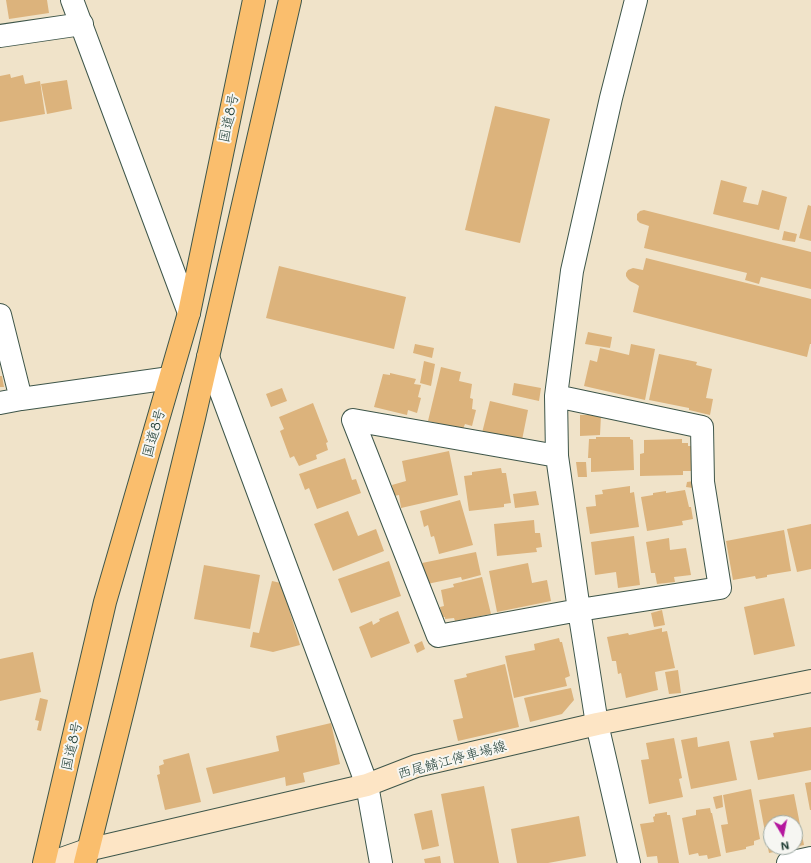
<!DOCTYPE html>
<meta charset="utf-8">
<style>
body{margin:0}
#map{position:relative;width:811px;height:863px;overflow:hidden;background:#f0e3c9;font-family:Mali,sans-serif}
canvas{display:block}
.north{position:absolute;left:763px;top:815px;width:40px;height:40px;box-sizing:border-box;background:#f6f6f2;border:1px solid #a0aca6;border-radius:50%;rotate:170deg;font-size:11px;font-weight:700;line-height:16px;text-align:center;color:#1f3d34}
.north::after{content:'';display:block;margin:auto;width:14px;height:18px;background:#b5179e;clip-path:polygon(50% 0,100% 100%,50% 72%,0 100%)}
</style>
<div id="map">
<canvas width="811" height="863"></canvas>
<div class="north">N</div>
</div>
<script>
const context = document.querySelector('canvas').getContext('2d');
context.lineJoin = 'round';
function paint(path, color) { context.fillStyle = color; context.fill(path, 'evenodd'); }
const poly = rows => new Path2D(rows.map(r => 'M' + r).join(''));
function trace(path, color, width, dash) { context.strokeStyle = color; context.lineWidth = width; context.lineCap = dash ? 'butt' : 'round'; context.setLineDash(dash || []); context.stroke(path); }
function drawText(font, color, halo, rows, align = 'center') {
  context.font = font + ' Mali,"Klee One",sans-serif'; context.lineWidth = 4; context.setLineDash([]); context.textBaseline = 'middle'; context.strokeStyle = halo; context.fillStyle = color; for (const [text, x, y, turn = 0] of rows) {
    context.save(); context.translate(x, y); context.rotate((+turn || 0) * Math.PI / 180); context.textAlign = isNaN(turn) ? turn : align; if (halo) context.strokeText(text, 0, 0); context.fillText(text, 0, 0); context.restore();
  }
}
const building = poly([
 [6,0,47,0,49,13,9,19],
 [10,74,11,78,23,75,25,84,40,81,45,114,0,122,0,76],
 [67,80,72,109,47,114,41,84],
 [495,106,550,119,520,243,465,230],
 [721,180,747,187,743,202,758,205,762,190,787,197,779,230,713,214],
 [808,205,811,206,811,241,799,238],
 [644,210,811,252,811,289,761,277,759,284,745,280,747,273,644,248,649,226,640,223,637,220,637,214,640,211],
 [784,231,797,234,795,242,782,240],
 [646,258,811,299,811,344,810,344,807,357,633,312,639,286,636,284,630,281,628,279,626,276,626,273,628,270,633,268,643,270],
 [279,266,406,297,394,349,266,318],
 [588,332,612,337,610,348,585,344],
 [415,344,434,348,432,358,413,353],
 [631,344,655,349,645,400,584,386,590,360,597,362,600,348,629,355],
 [659,354,697,362,696,365,712,369,706,398,713,399,710,415,689,410,689,408,649,400],
 [424,361,435,364,431,386,420,383],
 [441,367,461,372,459,381,472,384,470,398,473,399,472,409,476,410,472,426,465,424,463,429,428,421],
 [390,373,416,379,414,384,421,385,418,397,421,398,417,413,408,410,407,415,374,407,383,374,390,375],
 [0,376,2,376,4,387,0,387],
 [514,383,541,388,539,401,512,395],
 [282,388,287,401,271,407,266,394],
 [490,401,528,410,522,440,482,433],
 [313,403,328,442,326,443,328,450,316,455,317,459,299,466,294,456,290,458,280,431,284,429,279,417],
 [580,415,601,415,600,435,580,436],
 [596,437,630,437,630,439,633,440,634,470,591,472,591,458,588,458,589,439,596,439],
 [682,439,682,443,688,443,688,446,692,446,693,471,683,471,683,475,640,476,640,454,644,453,644,440],
 [449,451,458,495,401,508,399,495,394,496,392,485,406,481,402,461],
 [345,458,352,480,356,479,361,493,317,509,309,488,305,490,299,474],
 [576,462,586,462,587,477,578,477],
 [501,468,502,473,506,473,511,503,504,504,504,507,469,511,464,476,472,475,472,472],
 [694,481,693,488,686,487,687,482],
 [630,486,630,493,634,492,639,527,590,534,586,507,596,506,595,495,603,494,602,490],
 [685,490,689,507,691,507,693,519,682,521,683,525,647,531,641,497,653,495,653,493,666,491,666,493],
 [536,491,539,505,515,508,513,494],
 [460,500,473,545,439,554,434,536,431,537,428,525,424,527,420,511],
 [348,511,358,536,376,529,384,551,333,571,314,524],
 [534,520,535,533,540,533,542,547,536,548,537,552,497,556,494,524],
 [811,524,811,569,797,572,787,529],
 [784,530,791,571,767,575,767,577,756,579,755,576,733,580,726,541],
 [634,536,640,585,618,588,616,572,595,575,591,542],
 [669,538,670,550,686,548,691,575,674,577,675,582,657,584,655,573,651,573,646,542],
 [476,552,481,575,462,580,461,577,427,584,422,563],
 [389,561,401,596,351,613,338,579],
 [528,563,532,583,547,580,551,601,497,612,489,571],
 [204,565,260,575,250,629,194,619],
 [482,577,491,614,455,621,454,618,445,619,445,617,442,617,440,607,444,606,441,590,454,587,453,584],
 [272,581,281,583,300,645,273,652,250,647,253,632,259,633],
 [784,598,795,646,754,655,744,607],
 [662,610,665,625,654,627,651,613],
 [398,611,410,643,371,658,359,627,372,621,373,625,380,621,379,619],
 [662,628,662,632,667,631,675,668,655,672,658,690,626,698,621,673,618,674,616,661,612,661,607,637,628,633,629,635],
 [559,638,560,642,562,642,570,676,565,678,567,686,514,698,505,656,535,650,534,644],
 [422,641,425,649,417,653,414,645],
 [33,652,41,692,0,701,0,659],
 [505,664,519,727,458,741,453,720,463,718,454,680,467,677,466,674],
 [678,670,681,693,669,694,665,672],
 [571,688,574,700,562,714,530,722,524,698],
 [40,698,48,700,41,731,37,730,39,721,35,720],
 [331,723,340,764,303,773,305,782,286,786,285,777,213,794,206,768,279,751,276,736],
 [811,727,811,770,758,780,750,741,774,737,773,733],
 [697,737,698,747,729,741,737,780,691,789,681,740],
 [674,738,682,778,679,779,683,797,649,804,641,760,649,759,646,743],
 [189,753,201,802,165,810,157,775,160,774,159,766,164,764,163,760],
 [811,782,811,810,810,810,805,783],
 [484,786,499,863,454,863,441,794],
 [751,789,760,839,754,841,754,845,746,847,746,849,726,853,721,825,728,824,723,795],
 [794,794,804,845,795,847,795,823,771,823,771,847,794,848,769,853,759,800],
 [722,795,723,807,716,809,713,797],
 [710,808,711,813,712,813,721,856,708,859,707,855,699,856,698,853,689,855,682,818,696,815,696,810],
 [432,810,439,846,422,850,414,814],
 [667,812,667,815,670,815,679,863,658,863,657,856,647,857,640,824,654,822,653,817,655,816,655,814],
 [579,816,586,856,548,863,517,863,511,829],
 [440,856,441,863,425,863,424,859]
]);
const minor = poly([
 [0,36,82,24],
 [0,315,21,399],
 [556,396,702,427,703,482,720,588,579,610,438,636,353,420,557,456],
 [0,403,21,399,170,378],
 [629,863,597,724,579,610,557,456,556,396,572,271,611,98,636,0],
 [788,863,811,858]
]);
const tertiary = poly([
 [72,0,189,313],
 [208,357,367,785,381,863]
]);
const secondary = poly([
 [50,863,87,850,367,785,416,766,597,724,811,681]
]);
const trunk = poly([
 [44,863,105,602,189,313,254,0],
 [85,863,124,706,194,418,290,0]
]);
const streetNames = [
 ["国道8号",229,118,-78],
 ["国道8号",154,433,-74],
 ["国道8号",72,746,-77],
 ["西尾鯖江停車場線",452,760,-15]
];
paint(building, '#dcb37c');
trace(minor, '#3e564a', 24);
trace(tertiary, '#3e564a', 24);
trace(secondary, '#3e564a', 24);
trace(trunk, '#3e564a', 24);
trace(minor, '#fff', 22);
trace(tertiary, '#fff', 22);
trace(secondary, '#fde5c5', 22);
trace(trunk, '#fabe6d', 22);
drawText('14px', '#1f3d34', '#f6f6f2', streetNames);
</script>
